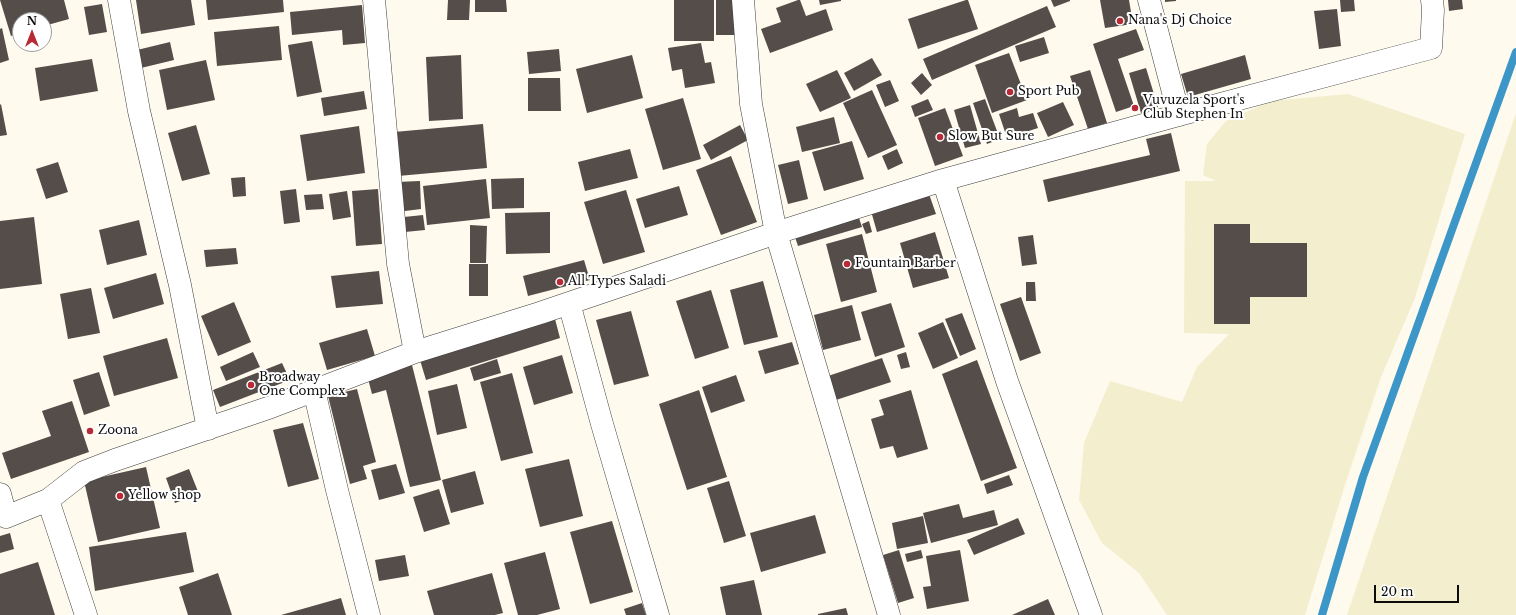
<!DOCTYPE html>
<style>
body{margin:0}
#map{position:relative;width:1516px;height:615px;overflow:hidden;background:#fefaed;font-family:"Libre Baskerville",serif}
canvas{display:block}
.north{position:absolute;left:12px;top:12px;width:40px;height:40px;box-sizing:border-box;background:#fff;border:1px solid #9e9e9e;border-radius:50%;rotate:0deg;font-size:11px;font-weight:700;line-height:16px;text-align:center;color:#0c0c0c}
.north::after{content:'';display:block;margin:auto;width:14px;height:18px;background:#b72a36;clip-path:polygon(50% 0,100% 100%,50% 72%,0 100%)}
.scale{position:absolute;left:1374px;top:585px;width:85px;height:18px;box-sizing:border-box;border:2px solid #0c0c0c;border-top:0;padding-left:5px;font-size:12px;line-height:14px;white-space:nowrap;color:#0c0c0c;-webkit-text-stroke:3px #fff;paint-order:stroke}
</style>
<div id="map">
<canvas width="1516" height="615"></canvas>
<div class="north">N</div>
<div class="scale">20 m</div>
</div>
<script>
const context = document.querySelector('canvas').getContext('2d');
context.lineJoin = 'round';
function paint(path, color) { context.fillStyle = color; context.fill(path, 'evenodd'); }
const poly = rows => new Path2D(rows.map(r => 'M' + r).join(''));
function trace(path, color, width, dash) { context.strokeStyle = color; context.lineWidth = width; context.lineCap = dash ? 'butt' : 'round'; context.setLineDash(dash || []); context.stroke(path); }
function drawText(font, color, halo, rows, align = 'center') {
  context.font = font + ' "Libre Baskerville",serif'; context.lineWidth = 4; context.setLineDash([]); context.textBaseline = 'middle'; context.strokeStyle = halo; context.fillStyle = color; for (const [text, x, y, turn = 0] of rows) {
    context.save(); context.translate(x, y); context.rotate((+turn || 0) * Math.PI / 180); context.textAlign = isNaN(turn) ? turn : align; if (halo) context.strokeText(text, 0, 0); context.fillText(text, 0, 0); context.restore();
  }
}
const farmland = poly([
 [1348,94,1465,134,1415,298,1381,377,1345,485,1305,615,1167,615,1139,573,1102,543,1079,500,1084,443,1110,381,1182,402,1197,367,1229,334,1184,333,1185,181,1216,181,1203,175,1207,144,1226,121,1271,101],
 [1516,113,1516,615,1347,615]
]);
const stream = poly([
 [1322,615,1363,477,1516,52]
]);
const building = poly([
 [0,0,64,0,69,19,44,26,44,20,20,20,20,33,11,36],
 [136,0,191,0,195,25,141,34],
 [206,0,283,0,284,12,208,20],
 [448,0,470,0,469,20,447,20],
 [475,0,506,0,507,12,475,12],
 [674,0,714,0,714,41,674,41],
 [716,0,734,0,735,35,716,35],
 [798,0,800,0,806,16,826,9,833,30,770,53,761,29,781,22,776,8],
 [819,0,841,0,841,1,820,5],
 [966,0,968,0,978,29,918,49,908,19],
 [1051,0,1070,0,1070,1,1054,7],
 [1100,0,1129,0,1133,24,1105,28],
 [1165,0,1176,0,1176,1,1165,2],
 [1340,0,1354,0,1355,11,1341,12],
 [1448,0,1462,0,1463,9,1449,11],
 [102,4,107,32,89,35,84,7],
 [362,5,365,43,343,45,342,30,292,35,290,12],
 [1047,6,1056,27,932,80,923,59],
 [1337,9,1341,46,1319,49,1314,11],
 [279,26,282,60,217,66,214,32],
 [2,28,9,60,0,63,0,29],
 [1136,29,1144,50,1118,59,1134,106,1116,112,1093,44],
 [1044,37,1049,53,1020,62,1015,46],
 [312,41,322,92,297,97,288,45],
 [170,42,174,60,141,68,137,50],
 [701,43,705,63,711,62,715,83,685,88,682,69,672,71,668,48],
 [559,49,561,71,529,74,527,52],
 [1009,53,1027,100,992,113,975,65],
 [461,55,463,119,429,121,426,57],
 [632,55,643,98,587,113,576,69],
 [1245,55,1251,79,1188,97,1181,74],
 [872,58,882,75,854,91,844,73],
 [92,59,98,91,40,101,35,68],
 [206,60,215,100,167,110,159,70],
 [1146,68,1158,107,1141,113,1129,73],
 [837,70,851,98,820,112,806,84],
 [1090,70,1107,123,1088,129,1070,76],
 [922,73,932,85,921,95,911,83],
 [528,78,560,78,561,111,528,111],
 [890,80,899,101,885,107,876,85],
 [872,90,897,145,868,158,843,103],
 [364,91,367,109,324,116,321,98],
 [683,98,701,159,663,170,645,109],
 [928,99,933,110,915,117,911,106],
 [985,99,1000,139,987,144,973,103],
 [1063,102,1074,125,1048,137,1037,113],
 [1,104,7,135,0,136,0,105],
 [970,105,981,144,965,148,954,110],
 [945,108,963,156,935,166,918,118],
 [1017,108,1019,117,1033,113,1038,128,1007,138,999,114],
 [834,117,840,143,802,152,796,127],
 [483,124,487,168,398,176,394,132],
 [196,125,210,174,182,181,168,133],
 [740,125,748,140,711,160,703,145],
 [359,126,365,173,307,181,300,135],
 [1171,133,1180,171,1048,202,1043,180,1150,155,1146,139],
 [852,141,864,179,824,191,812,152],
 [630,149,638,178,585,191,578,162],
 [897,149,903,163,888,170,882,156],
 [731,156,757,222,721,235,696,170],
 [799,160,808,199,788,204,778,165],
 [58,162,68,192,46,199,36,169],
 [245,177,246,196,233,197,231,178],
 [524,178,524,208,492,209,491,179],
 [486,179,490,218,427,225,423,186],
 [420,181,421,209,397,212,396,182],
 [679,186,688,215,645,228,636,199],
 [296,189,300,222,284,224,280,191],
 [378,189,382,244,356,246,352,191],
 [626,190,645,252,603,264,584,202],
 [347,191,351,217,333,220,329,194],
 [322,194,324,209,306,210,304,195],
 [929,194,936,214,877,232,871,211],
 [550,212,550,253,506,254,505,213],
 [423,215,425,230,405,232,404,217],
 [858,215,862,227,798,246,794,234],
 [34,217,42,284,0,289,0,221],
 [139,220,147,255,107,265,99,230],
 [869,221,872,232,866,234,862,224],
 [1214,224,1250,224,1250,243,1307,243,1307,297,1250,297,1250,324,1214,324],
 [470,225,487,226,486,263,470,263],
 [935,232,949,278,913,288,900,243],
 [862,234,877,292,841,302,826,244],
 [1033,235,1037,264,1022,266,1018,237],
 [236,248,238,264,206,267,204,250],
 [584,260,590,280,528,296,523,276],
 [469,264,488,264,488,296,469,296],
 [379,271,383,304,336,308,331,276],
 [156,273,164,304,113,319,104,288],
 [763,281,778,337,744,345,730,290],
 [1026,282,1035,282,1036,301,1026,301],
 [91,288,100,333,68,339,60,294],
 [711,290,729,348,695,359,676,301],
 [1021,297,1041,353,1020,361,1000,304],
 [234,302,251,342,218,356,201,316],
 [891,303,905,347,875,357,861,312],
 [852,305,861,340,823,350,814,315],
 [631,311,649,376,614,385,596,320],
 [962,313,976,349,960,356,945,319],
 [555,319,560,338,426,380,420,360],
 [943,322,958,358,933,369,918,333],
 [367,329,375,356,327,370,319,343],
 [167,338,178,378,114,396,103,356],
 [792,342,799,364,765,374,758,351],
 [253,352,260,367,226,381,220,367],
 [906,352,910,367,901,369,897,355],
 [562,355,573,393,534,405,523,367],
 [882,358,891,382,836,400,828,376],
 [497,359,501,373,474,381,470,368],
 [977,360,1017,468,981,481,942,374],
 [282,363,290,380,220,407,213,390],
 [412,365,441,480,410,487,386,390,372,394,367,375],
 [99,372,110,406,84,415,73,380],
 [512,373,533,453,501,461,480,382],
 [736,375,745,401,711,413,702,387],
 [457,384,467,428,437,435,428,391],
 [357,389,376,462,363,466,367,479,350,484,328,396],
 [699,390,727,477,687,490,659,404],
 [911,390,928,449,897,458,893,446,880,449,871,419,884,415,879,400],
 [72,401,89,452,11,479,2,453,51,436,42,411],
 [303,423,319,479,288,487,273,430],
 [569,459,583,516,540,527,525,469],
 [396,464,405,493,379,500,371,470],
 [146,467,160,528,98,542,84,481],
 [189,469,199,494,175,503,166,478],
 [475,471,484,504,451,513,442,480],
 [1009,475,1013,485,987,494,984,484],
 [729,481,746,536,724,543,707,488],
 [439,489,450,524,424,532,413,497],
 [959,504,963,518,994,510,998,525,931,543,923,513],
 [815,515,826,553,761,572,750,533],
 [923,516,928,543,897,549,892,523],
 [1018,518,1025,534,974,555,967,540],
 [612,521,633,592,590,604,570,532],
 [186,532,194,572,95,591,89,547],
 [10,533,14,549,0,553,0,536],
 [899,550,914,598,898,603,883,555],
 [921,550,923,558,907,562,905,554],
 [960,550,969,601,927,609,923,587,931,586,926,556],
 [545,552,560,609,537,615,518,615,504,563],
 [405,555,409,576,379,581,375,560],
 [38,562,55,615,0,615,0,574],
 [218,573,232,615,188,615,179,587],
 [492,573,503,613,495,615,434,615,427,591],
 [754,580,762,615,726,615,720,587],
 [341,598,346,615,281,615],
 [1048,599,1055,615,1012,615],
 [642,603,646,615,626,615,624,609],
 [846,608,848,615,818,615,818,614]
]);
const minor = poly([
 [119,0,139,111,180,285,208,429],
 [374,0,398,264,415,352],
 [743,0,751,104,776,233,889,615],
 [1149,0,1179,115],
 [943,180,1007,381,1091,615],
 [569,303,602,424,658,615],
 [314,390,337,490,369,615],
 [0,494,6,517,48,500,86,615],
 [48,500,84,472,115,460,271,407,415,352,540,313,776,233,943,180,1179,115,1431,48,1433,10,1432,0]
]);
const markers = [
 [1120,21,4,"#b72a36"],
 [1010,92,4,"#b72a36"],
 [1135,108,4,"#b72a36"],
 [940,137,4,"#b72a36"],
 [847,264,4,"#b72a36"],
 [560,282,4,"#b72a36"],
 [251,385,4,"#b72a36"],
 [90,431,4,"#b72a36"],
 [120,496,4,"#b72a36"]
];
const poiNames = [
 ["Nana's Dj Choice",1128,21],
 ["Sport Pub",1018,92],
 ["Vuvuzela Sport's",1143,101],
 ["Club Stephen In",1143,115],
 ["Slow But Sure",948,137],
 ["Fountain Barber",855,264],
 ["All Types Saladi",568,282],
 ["Broadway",259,378],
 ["One Complex",259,392],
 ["Zoona",98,431],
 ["Yellow shop",128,496]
];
paint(farmland, '#f3eece');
trace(stream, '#3d96c8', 8);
paint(building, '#554d49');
trace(minor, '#3f3f3f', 23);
trace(minor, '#fff', 22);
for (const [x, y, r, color] of markers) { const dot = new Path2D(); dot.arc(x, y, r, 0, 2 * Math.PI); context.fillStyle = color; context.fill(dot); trace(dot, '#fff', 1.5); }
drawText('12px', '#0c0c0c', '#fff', poiNames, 'left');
</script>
